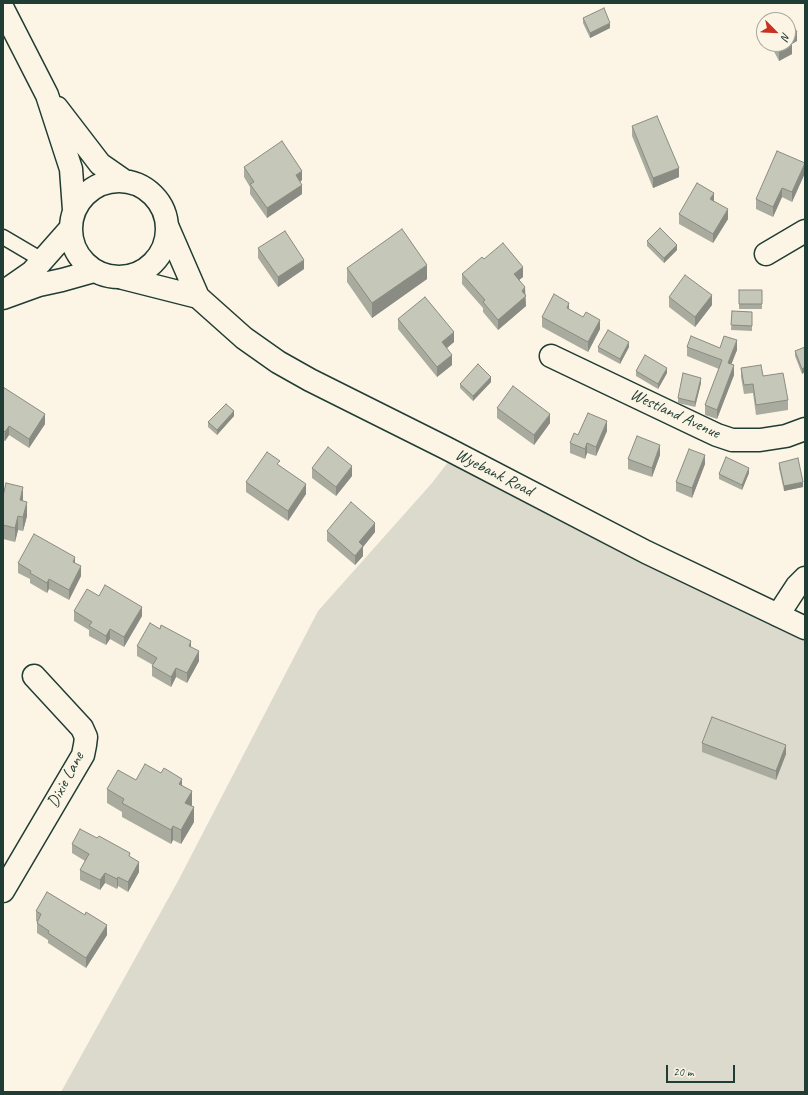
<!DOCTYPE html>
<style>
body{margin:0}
#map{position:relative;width:808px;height:1095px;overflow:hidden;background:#fcf5e5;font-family:Caveat,sans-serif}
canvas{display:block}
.frame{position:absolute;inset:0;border:4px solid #1f3d34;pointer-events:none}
.north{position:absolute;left:756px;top:12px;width:40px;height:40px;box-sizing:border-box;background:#fcf5e5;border:1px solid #a4ab9e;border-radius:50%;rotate:114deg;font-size:11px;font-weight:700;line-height:16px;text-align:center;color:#1f3d34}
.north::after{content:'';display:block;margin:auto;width:14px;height:18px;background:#c8321e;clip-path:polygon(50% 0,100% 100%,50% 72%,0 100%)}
.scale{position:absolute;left:666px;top:1065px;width:69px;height:18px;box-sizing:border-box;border:2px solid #1f3d34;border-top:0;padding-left:5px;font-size:12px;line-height:14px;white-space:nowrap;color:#1f3d34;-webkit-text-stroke:3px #fcf5e5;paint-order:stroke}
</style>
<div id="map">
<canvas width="808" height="1095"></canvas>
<div class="frame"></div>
<div class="north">N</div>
<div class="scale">20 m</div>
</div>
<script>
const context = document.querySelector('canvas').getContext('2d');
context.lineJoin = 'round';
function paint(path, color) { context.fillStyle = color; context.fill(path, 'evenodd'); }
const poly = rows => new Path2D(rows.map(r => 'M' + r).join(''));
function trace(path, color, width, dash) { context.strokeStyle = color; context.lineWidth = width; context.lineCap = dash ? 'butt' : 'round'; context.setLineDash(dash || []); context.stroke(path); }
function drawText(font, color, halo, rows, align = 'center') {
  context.font = font + ' Caveat,sans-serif'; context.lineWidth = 3; context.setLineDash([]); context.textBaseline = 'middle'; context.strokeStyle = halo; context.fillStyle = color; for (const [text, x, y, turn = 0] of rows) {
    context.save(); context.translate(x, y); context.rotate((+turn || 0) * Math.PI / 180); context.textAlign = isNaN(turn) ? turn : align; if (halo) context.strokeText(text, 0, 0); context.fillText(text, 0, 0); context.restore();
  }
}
const green = poly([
 [455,453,805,630,805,1092,61,1092,178,881,318,611,432,483]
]);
const service = poly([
 [3,237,42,260]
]);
const minor = poly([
 [766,254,805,231],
 [551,356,700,427,717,435,732,440,760,440,786,436,805,429],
 [778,615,797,586,805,578],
 [3,891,83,755,85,745,86,737,82,728,34,676]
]);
const tertiary = poly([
 [168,228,198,297,244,338,278,362,310,380,446,448,646,552,805,628],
 [123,278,198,297]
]);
const secondary = poly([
 [3,9,47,95,71,169,74,210],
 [57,108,100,164,123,180],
 '71 229a48 48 0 1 1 96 0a48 48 0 1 1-96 0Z',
 [9,288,32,272,70,229],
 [3,298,39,285,62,280,94,271]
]);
const wall = poly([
 [583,18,610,28,590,38,583,23],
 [764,21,764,34,763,32,763,22],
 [797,41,792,44,792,54,779,61,770,44,788,44],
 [632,126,679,177,653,188,632,136],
 [244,167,302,180,300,182,302,194,267,218,250,194,250,187,244,177],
 [805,173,792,202,782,197,773,217,756,209,756,199],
 [714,201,728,219,713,243,679,224,679,214],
 [647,241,677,250,664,263,647,246],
 [258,248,304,269,278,287,258,258],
 [484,259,523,277,519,280,525,295,526,306,498,330,483,312,483,308,462,284,462,274],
 [347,268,427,279,372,318,347,282],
 [739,290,762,290,762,309,739,309],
 [669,297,712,305,695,327,669,307],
 [569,310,600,329,588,352,542,327,542,317],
 [732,311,752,312,752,331,731,330],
 [398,319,454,342,447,348,452,365,437,377,398,329],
 [598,347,629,347,620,364,598,352],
 [687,347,720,348,737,350,731,364,734,375,717,419,705,415,705,405,719,369,687,356],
 [805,347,802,374,795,356,795,351],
 [741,368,763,376,788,400,788,410,756,415,753,393,744,394,741,377],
 [636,371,667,373,658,389,636,376],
 [491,382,473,401,460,388,460,384],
 [701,383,695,407,678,403,678,398],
 [3,387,45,424,29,448,9,435,5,441,3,440],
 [497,408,550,423,534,445,497,418],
 [234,416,217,435,208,427,208,422],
 [607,431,596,456,587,453,585,459,570,453,570,443,578,435],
 [660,455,652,477,628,469,628,459],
 [779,463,803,487,784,491,779,468],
 [705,464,692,498,676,491,676,482],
 [280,466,306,494,288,521,246,492,246,482],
 [312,468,352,476,336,496,312,478],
 [749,473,742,490,719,479,719,474],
 [3,496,23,501,27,516,23,531,18,530,15,542,3,539],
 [327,531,375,532,363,547,363,556,355,565,327,541],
 [18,563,75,563,81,576,69,600,49,589,47,593,30,583,30,579,18,573],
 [99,596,142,616,124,647,110,639,106,645,89,636,89,630,74,621,74,611],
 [137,646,191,648,199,661,187,683,176,677,171,687,152,676,152,666,153,665,137,656],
 [702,743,786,754,776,780,702,752],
 [136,780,182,785,192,805,191,806,194,822,181,844,173,840,171,844,122,817,122,812,107,803,107,789],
 [72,844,130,857,139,872,128,892,118,886,117,889,105,883,100,890,80,880,80,870,85,861,72,853],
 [36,911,107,935,86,968,48,943,48,940,37,933,37,923,38,922,36,921]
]);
const shadedWall = poly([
 [610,23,610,28,590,38,590,33],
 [797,32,797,41,788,46,788,36],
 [792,44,792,54,779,61,779,51],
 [805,163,805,173,792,202,792,192],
 [679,168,679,177,653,188,653,178],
 [302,171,302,180,296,185,296,175],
 [302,185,302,194,267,218,267,208],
 [782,188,782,197,773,217,773,207],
 [714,193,714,203,710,199],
 [728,209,728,219,713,243,713,234],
 [677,245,677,250,664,263,664,258],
 [304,260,304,269,278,287,278,277],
 [427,265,427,279,372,318,372,303],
 [523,267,523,277,514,284,514,274],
 [525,287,526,306,498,330,498,320,522,291],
 [712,295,712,305,695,327,695,317],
 [569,303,569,313,567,308],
 [600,320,600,329,588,352,588,342],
 [454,332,454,342,442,352,442,342],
 [737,340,737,350,728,373,728,363],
 [629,342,629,347,620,364,620,359],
 [452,355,452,365,437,377,437,367],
 [734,365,734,375,717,419,717,410],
 [805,367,805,372,802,374,802,369],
 [667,368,667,373,658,389,658,384],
 [491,377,491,382,473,401,473,396],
 [701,378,701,383,695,407,695,402],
 [234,411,234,416,217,435,217,430],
 [45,414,45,424,29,448,29,439],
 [550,414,550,423,534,445,534,435],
 [607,421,607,431,596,456,596,447],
 [9,426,9,435,5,441,5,432],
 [587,443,587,453,585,459,585,449],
 [660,445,660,455,652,477,652,468],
 [705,455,705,464,692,498,692,488],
 [352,466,352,476,336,496,336,487],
 [749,468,749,473,742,490,742,485],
 [803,482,803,487,784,491,784,486],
 [306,484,306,494,288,521,288,511],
 [23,487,23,501,20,500],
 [27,502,27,516,23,531,23,517],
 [18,516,18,530,15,542,15,528],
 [375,523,375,532,363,547,363,556,355,565,355,556,359,542],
 [75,557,75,567,73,562],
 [81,566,81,576,69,600,69,590],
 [49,579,49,589,47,593,47,583],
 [142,607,142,616,124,647,124,637],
 [110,629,110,639,106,645,106,636],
 [191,641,191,651,189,646],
 [199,651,199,661,187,683,187,673],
 [176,668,176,677,171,687,171,677],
 [786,745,786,754,776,780,776,771],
 [182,779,182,793,179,784],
 [192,791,192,805,185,817,185,803],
 [194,807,194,822,181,844,181,830],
 [173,826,173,840,171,844,171,830],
 [139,862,139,872,128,892,128,882],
 [105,873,105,883,100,890,100,880],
 [118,877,118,886,117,889,117,879],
 [107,925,107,935,86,968,86,958]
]);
const building = poly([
 [604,8,610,23,590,33,583,18,604,8],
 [773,17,774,20,766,20,773,17],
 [789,18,797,32,788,36,792,44,779,51,775,44,788,44,788,20,784,20,789,18],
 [657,116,679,168,653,178,632,126,657,116],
 [282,141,302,171,296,175,302,185,267,208,250,184,254,182,244,167,282,141],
 [777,151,805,163,792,192,782,188,773,207,756,199,777,151],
 [697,183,714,193,710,199,728,209,713,234,679,214,697,183],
 [660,228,677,245,664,258,647,241,660,228],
 [402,229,427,265,372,303,347,268,402,229],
 [285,231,304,260,278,277,258,248,285,231],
 [503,243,523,267,514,274,525,287,522,291,526,296,498,320,483,302,485,300,462,274,482,257,484,259,503,243],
 [685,275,712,295,695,317,669,297,685,275],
 [739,290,762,290,762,304,739,304,739,290],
 [554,294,569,303,567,308,583,317,586,312,600,320,588,342,542,317,554,294],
 [425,297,454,332,442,342,452,355,437,367,398,319,425,297],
 [732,311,752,312,752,326,731,325,732,311],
 [608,330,629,342,620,359,598,347,608,330],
 [691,336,720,348,724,336,737,340,728,363,734,365,717,410,705,405,722,360,687,347,691,336],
 [805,347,805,367,802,369,795,351,805,347],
 [645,355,667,368,658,384,636,371,645,355],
 [478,364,491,377,473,396,460,384,478,364],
 [761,365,763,376,783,373,788,400,756,405,753,384,744,385,741,368,761,365],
 [683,373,701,378,695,402,678,398,683,373],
 [513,386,550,414,534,435,497,408,513,386],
 [3,387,45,414,29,439,9,426,5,432,3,430,3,387],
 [226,404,234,411,217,430,208,422,226,404],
 [588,413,607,421,596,447,587,443,585,449,570,443,574,433,578,435,588,413],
 [637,436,660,445,652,468,628,459,637,436],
 [328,447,352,466,336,487,312,468,328,447],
 [689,449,705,455,692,488,676,482,689,449],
 [267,452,280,461,277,464,306,484,288,511,246,482,267,452],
 [726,457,749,468,742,485,719,474,726,457],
 [798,458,803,482,784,486,779,463,798,458],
 [6,483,23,487,20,500,27,502,23,517,18,516,15,528,3,525,3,496,6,483],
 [351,502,375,523,359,542,363,546,355,556,327,531,351,502],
 [34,534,75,557,73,562,81,566,69,590,49,579,47,583,30,573,31,571,18,563,34,534],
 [105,585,142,607,124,637,110,629,106,636,89,626,92,622,74,611,87,589,99,596,105,585],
 [150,623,160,629,161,625,191,641,189,646,199,651,187,673,176,668,171,677,152,666,157,658,137,646,150,623],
 [712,717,786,745,776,771,702,743,712,717],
 [145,764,161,773,164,768,182,779,179,784,192,791,185,803,194,807,181,830,173,826,171,830,122,803,124,799,107,789,118,770,136,780,145,764],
 [80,829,97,838,99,836,130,853,129,856,139,862,128,882,118,877,117,879,105,873,100,880,80,870,89,854,72,844,80,829],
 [47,892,85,915,86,912,107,925,86,958,48,933,49,931,37,923,41,914,36,911,47,892]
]);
const streetNames = [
 ["Westland Avenue",675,414,25],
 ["Wyebank Road",494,473,27],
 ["Dixie Lane",66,780,-62]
];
paint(green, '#dcdacc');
trace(service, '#1f3d34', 17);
trace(minor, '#1f3d34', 25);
trace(tertiary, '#1f3d34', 25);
trace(secondary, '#1f3d34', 25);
trace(service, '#fcf5e5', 14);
trace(minor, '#fcf5e5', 22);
trace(tertiary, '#fcf5e5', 22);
trace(secondary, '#fcf5e5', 22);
paint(wall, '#a9ab9f');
paint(shadedWall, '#8a8b82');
paint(building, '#c5c7b9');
trace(building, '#8a8b82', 1);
drawText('17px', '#1f3d34', '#fcf5e5', streetNames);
</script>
